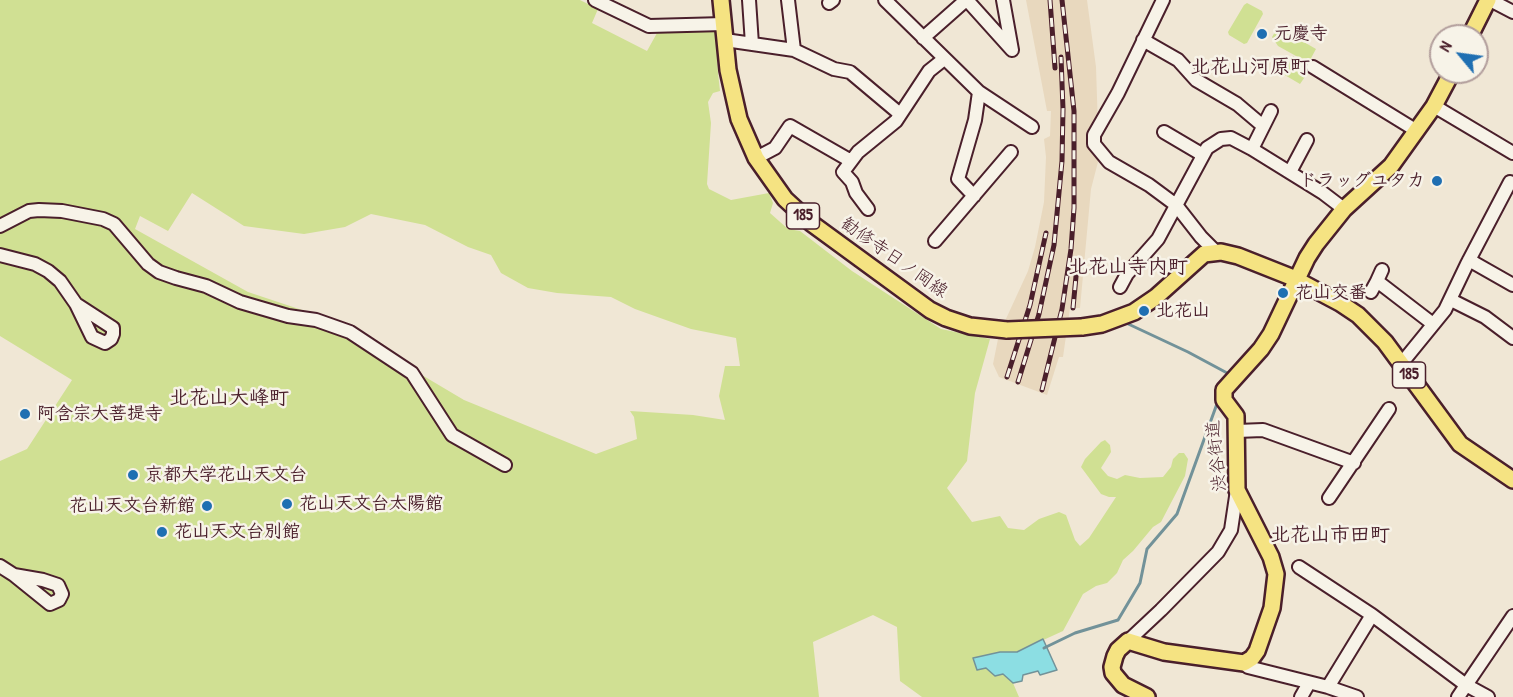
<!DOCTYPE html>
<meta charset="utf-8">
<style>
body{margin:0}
#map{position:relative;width:1513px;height:697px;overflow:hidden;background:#f0e7d5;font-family:"Patrick Hand",sans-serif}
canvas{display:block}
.north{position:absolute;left:1429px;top:24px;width:60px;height:60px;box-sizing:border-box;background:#f7f3e8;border:2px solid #b29e9c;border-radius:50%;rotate:299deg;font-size:16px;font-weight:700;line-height:24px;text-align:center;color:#4a1f2b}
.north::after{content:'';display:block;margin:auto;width:21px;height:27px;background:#1f6fb2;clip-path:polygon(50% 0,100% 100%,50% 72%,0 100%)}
</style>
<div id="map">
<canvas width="1513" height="697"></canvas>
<div class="north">N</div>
</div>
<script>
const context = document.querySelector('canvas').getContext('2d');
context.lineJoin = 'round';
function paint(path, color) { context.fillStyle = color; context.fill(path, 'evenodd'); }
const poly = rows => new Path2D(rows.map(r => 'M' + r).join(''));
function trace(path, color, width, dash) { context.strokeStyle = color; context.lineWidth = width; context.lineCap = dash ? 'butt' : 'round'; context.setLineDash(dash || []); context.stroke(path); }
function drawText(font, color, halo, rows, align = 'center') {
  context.font = font + ' "Patrick Hand","Klee One",sans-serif'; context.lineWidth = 5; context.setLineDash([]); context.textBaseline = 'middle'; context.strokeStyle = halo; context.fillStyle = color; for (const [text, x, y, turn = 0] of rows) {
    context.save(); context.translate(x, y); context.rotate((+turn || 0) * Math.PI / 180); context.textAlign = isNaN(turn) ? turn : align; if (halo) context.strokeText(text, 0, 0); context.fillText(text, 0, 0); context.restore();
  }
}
const built = poly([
 [1026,0,1087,0,1096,67,1099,158,1091,189,1080,308,1070,308,1063,357,1059,357,1047,395,999,377,993,364,999,334,1028,271,1035,247,1044,202,1046,157,1044,139,1050,136,1051,111,1047,111]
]);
const green = poly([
 [0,0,580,0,598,9,592,23,647,51,657,33,716,30,718,73,720,91,713,93,708,102,711,123,707,184,709,189,731,200,769,193,773,203,770,213,788,229,800,231,852,271,941,329,990,339,975,393,967,461,947,488,972,522,1000,516,1008,528,1024,530,1039,519,1059,512,1066,515,1075,540,1080,546,1089,538,1116,497,1109,497,1101,494,1081,467,1085,459,1101,442,1105,440,1110,445,1111,452,1101,468,1108,476,1117,479,1125,475,1140,478,1163,477,1171,467,1173,459,1179,453,1184,453,1188,459,1185,476,1161,522,1153,527,1133,551,1123,560,1117,573,1107,583,1096,586,1083,594,1063,631,1017,652,1000,652,986,668,1003,674,1013,683,1019,697,922,697,900,681,897,627,873,615,813,642,819,697,0,697,0,461,27,449,72,380,0,336],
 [192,193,244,226,304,234,345,227,371,214,425,225,468,247,491,255,501,273,528,288,557,293,611,297,635,309,691,329,736,338,740,366,725,366,719,396,725,420,693,415,630,411,634,417,637,439,596,454,464,400,405,365,311,313,248,292,135,229,140,216,168,231],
 [1247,3,1262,11,1263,14,1247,43,1244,44,1229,35,1228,32,1244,5],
 [1278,27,1316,49,1310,60,1307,58,1305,61,1278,46,1272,37],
 [1293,56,1304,63,1302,66,1309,71,1300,84,1283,74]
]);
const water = poly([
 [1043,639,1057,670,1040,675,1038,671,1023,675,1022,681,1013,683,1003,674,995,676,986,668,977,670,973,658,1000,652,1017,652,1043,639]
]);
const stream = poly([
 [1124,322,1188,352,1229,374],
 [1044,648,1075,633,1118,620,1140,583,1147,549,1177,514,1218,401]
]);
const minor = poly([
 [595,0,649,26,724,24],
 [749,0,752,44],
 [788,0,794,50],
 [885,0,979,92,1032,127],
 [967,0,1012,50,1003,0],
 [1163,0,1118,93,1094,135,1094,144,1109,162,1149,185,1176,205,1201,237,1216,252],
 [1490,0,1513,12],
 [829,3,833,0],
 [923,38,966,0],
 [725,40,794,50,834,69,850,72,900,114],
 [1143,40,1178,60,1196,80,1237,104,1263,126],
 [1313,67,1417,131],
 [1434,106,1513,153],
 [1164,132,1203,155],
 [1252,149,1271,111],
 [756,158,775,148,790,126,851,161],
 [1290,172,1307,140],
 [974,196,958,179,975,120,979,92],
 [868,209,856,193,852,182,843,172,858,152,896,121,929,71,944,59],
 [0,226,29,211,39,210,62,211,103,219,114,224,148,264,159,272,176,278,206,286,240,302,288,316,316,320,350,332,412,373,452,435,505,465],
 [935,241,1011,152],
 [0,255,35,264,48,271,60,281,76,304,92,337,105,343,111,339,113,334,113,328,76,304],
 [1469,260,1513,285],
 [1382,270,1377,281,1433,324],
 [1120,287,1127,274,1158,239,1207,148,1221,139,1231,138,1252,149,1323,193,1344,209],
 [1371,292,1377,281],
 [1451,300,1485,317,1513,338],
 [1401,364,1445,310,1467,264,1510,182],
 [1237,431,1263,430,1354,463],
 [1329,498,1389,409],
 [0,566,14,575,50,604,59,600,62,594,58,585,43,580,14,575],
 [1299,567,1372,615,1466,685,1488,697],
 [1128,641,1161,610,1218,552,1231,530,1237,490],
 [1244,663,1248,667,1328,687,1357,697],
 [1328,687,1372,615],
 [1301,697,1309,683],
 [1458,697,1513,616]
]);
const major = poly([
 [721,0,728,70,739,119,756,158,785,199,811,223,930,310,946,318,970,326,1007,330],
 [1470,36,1488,0],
 [1082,327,1102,324,1134,312,1156,297,1204,254,1221,252,1238,256,1291,277,1340,303,1358,315,1385,342,1460,444,1513,480],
 [1147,697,1123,685,1113,673,1112,667,1115,656,1118,650,1128,641,1164,652,1244,663,1252,658,1257,651,1272,608,1276,574,1271,557,1237,490,1236,416,1224,400,1224,390,1261,349,1271,334,1307,258,1316,244,1344,209,1391,166,1434,106,1452,72]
]);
const rail = poly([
 [1050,0,1055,68],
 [1073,308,1077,266],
 [1007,377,1030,305,1046,233],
 [1018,382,1039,314,1054,245,1062,161,1063,109,1061,57],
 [1042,390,1062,309,1071,249,1074,208,1074,111,1062,0]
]);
const majorBridge = poly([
 [1007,330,1082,327]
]);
const markers = [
 [1262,34,6,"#1f6fb2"],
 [1437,181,6,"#1f6fb2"],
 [1283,293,6,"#1f6fb2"],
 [1144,311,6,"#1f6fb2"],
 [25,414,6,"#1f6fb2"],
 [133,475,6,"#1f6fb2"],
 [287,504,6,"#1f6fb2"],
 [207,506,6,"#1f6fb2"],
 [162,532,6,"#1f6fb2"]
];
const shields = [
 [803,216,33],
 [1409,375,33]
];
const shieldNames = [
 ["185",803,216],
 ["185",1409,375]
];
const poiNames = [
 ["元慶寺",1274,34],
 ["ドラッグユタカ",1425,181,"right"],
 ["花山交番",1295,293],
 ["北花山",1156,311],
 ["阿含宗大菩提寺",37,414],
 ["京都大学花山天文台",145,475],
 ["花山天文台太陽館",299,504],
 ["花山天文台新館",195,506,"right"],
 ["花山天文台別館",174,532]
];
const streetNames = [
 ["勧修寺日ノ岡線",894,258,35],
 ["渋谷街道",1217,456,-96]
];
const neighbourhoodNames = [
 ["北花山河原町",1250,68],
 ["北花山寺内町",1128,268],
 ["北花山大峰町",229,399],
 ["北花山市田町",1330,536]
];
paint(built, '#e8d8be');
paint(green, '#d0e093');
paint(water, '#8cdee3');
trace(water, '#729299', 1.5);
trace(stream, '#729299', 3);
trace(minor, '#4a1f2b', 16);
trace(major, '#4a1f2b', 20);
trace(minor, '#f7f3e8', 12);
trace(major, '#f5e382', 15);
trace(rail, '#4a1f2b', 5);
trace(rail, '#f7f3e8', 3, [9]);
trace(majorBridge, '#4a1f2b', 20, []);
trace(majorBridge, '#f5e382', 15);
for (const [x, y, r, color] of markers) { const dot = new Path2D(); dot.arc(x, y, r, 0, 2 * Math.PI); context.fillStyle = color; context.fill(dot); trace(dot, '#f7f3e8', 2); }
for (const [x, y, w] of shields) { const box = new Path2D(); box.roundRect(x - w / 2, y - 13, w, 26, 4.5); context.fillStyle = '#f7f3e8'; context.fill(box); trace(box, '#4a1f2b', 1.5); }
drawText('bold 16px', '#4a1f2b', null, shieldNames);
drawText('bold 18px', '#4a1f2b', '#f7f3e8', poiNames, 'left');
drawText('18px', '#4a1f2b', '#f7f3e8', streetNames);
drawText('bold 20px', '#4a1f2b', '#f7f3e8', neighbourhoodNames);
</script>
